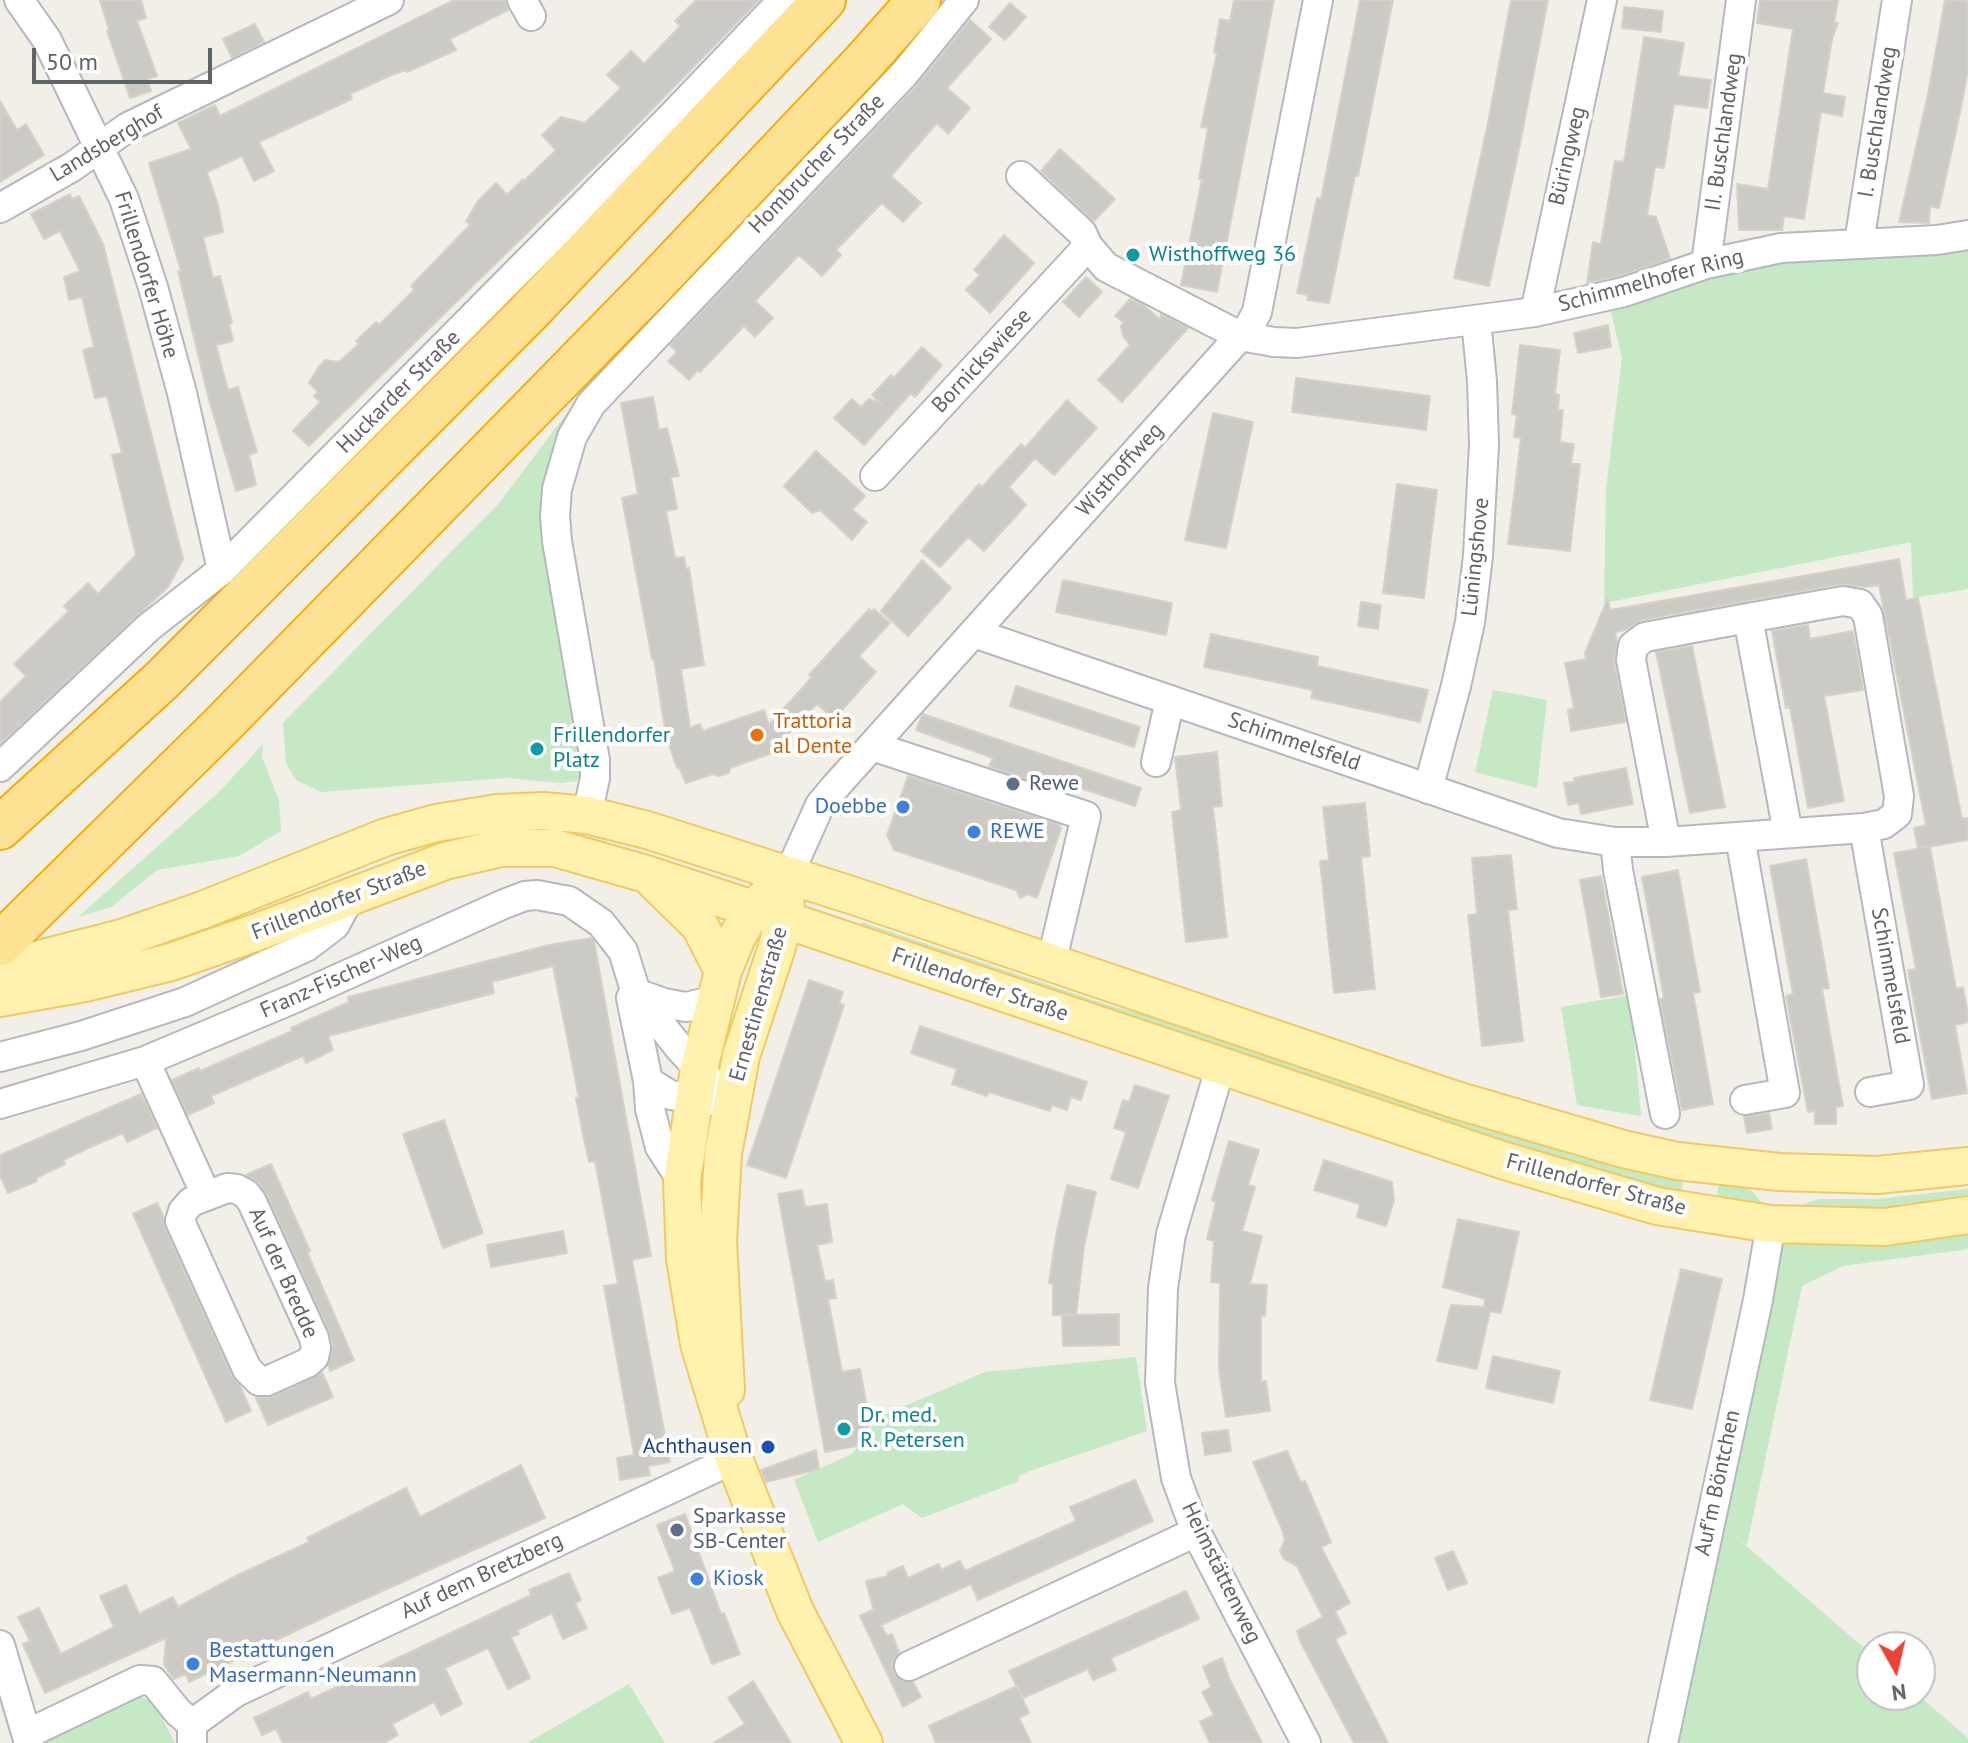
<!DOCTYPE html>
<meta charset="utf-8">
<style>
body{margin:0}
#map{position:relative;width:1968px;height:1743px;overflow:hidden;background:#f1efe8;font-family:"PT Sans",sans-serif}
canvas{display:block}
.north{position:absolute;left:1856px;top:1631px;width:80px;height:80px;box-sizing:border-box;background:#fff;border:2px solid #bfc1c3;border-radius:50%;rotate:172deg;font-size:22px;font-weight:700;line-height:32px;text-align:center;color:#5f6368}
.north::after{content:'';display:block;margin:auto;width:28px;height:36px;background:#ea4335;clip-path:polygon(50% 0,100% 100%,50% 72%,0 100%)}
.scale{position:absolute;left:32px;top:48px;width:180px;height:36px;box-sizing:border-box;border:4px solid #5f6368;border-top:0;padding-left:10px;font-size:24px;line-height:28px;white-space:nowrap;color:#5f6368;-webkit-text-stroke:6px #fff;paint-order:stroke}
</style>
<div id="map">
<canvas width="1968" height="1743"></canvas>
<div class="north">N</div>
<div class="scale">50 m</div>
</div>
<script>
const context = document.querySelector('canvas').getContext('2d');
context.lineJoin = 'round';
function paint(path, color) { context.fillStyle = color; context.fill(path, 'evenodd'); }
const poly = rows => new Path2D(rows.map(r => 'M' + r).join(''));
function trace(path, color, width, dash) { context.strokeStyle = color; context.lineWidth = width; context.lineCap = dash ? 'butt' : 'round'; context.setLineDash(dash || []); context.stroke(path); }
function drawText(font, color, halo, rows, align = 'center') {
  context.font = font + ' "PT Sans",sans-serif'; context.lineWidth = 8; context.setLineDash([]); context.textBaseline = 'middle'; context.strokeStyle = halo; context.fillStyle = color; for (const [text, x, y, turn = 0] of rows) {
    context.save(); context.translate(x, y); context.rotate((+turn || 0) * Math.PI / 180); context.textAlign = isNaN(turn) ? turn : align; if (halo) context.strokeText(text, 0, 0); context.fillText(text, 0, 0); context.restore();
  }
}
const green = poly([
 [1962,244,1959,260,1963,244,1968,245,1968,589,1913,598,1911,542,1604,603,1606,489,1622,358,1608,299,1706,267],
 [583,392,562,434,586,771,577,781,561,783,506,778,321,792,296,780,286,763,283,723,499,503],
 [1493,690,1547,700,1537,788,1475,772],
 [263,744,262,757,279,801,281,831,239,856,157,870,111,907,78,917,220,791],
 [862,922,1114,1007,1193,1026,1684,1175,1681,1196,1612,1180,859,931],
 [1630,995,1641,1116,1577,1105,1561,1007],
 [1719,1181,1739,1183,1752,1191,1764,1205,1716,1203],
 [1968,1189,1968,1205,1877,1213,1795,1207,1819,1199,1877,1199],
 [1968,1216,1968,1249,1843,1266,1802,1286,1747,1545,1735,1536,1872,1655,1872,1695,1918,1695,1968,1738,1968,1743,1664,1743,1773,1225],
 [1136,1357,1147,1431,1030,1471,1018,1476,1019,1481,922,1518,903,1504,818,1542,794,1480,852,1454,879,1417,985,1372],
 [629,1684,665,1743,527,1743],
 [137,1695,154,1703,175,1743,33,1743]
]);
const building = poly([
 [100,0,141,0,146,18,137,21,157,76,147,79,151,91,130,98,107,31,109,30,100,0],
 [454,0,505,0,508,10,450,39,456,50,407,72,406,70,394,74,350,94,352,99,259,142,274,171,254,181,242,156,207,172,218,205,223,232,203,237,213,278,220,276,232,323,229,324,233,341,216,345,228,390,238,387,257,452,249,455,256,485,236,491,208,396,178,271,181,271,149,163,191,149,178,123,215,105,220,116,454,0],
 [696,0,759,0,622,140,309,446,293,431,320,402,314,396,318,392,309,383,318,368,325,360,339,362,359,344,356,341,376,322,379,325,414,290,411,286,470,225,466,221,478,201,496,183,507,195,523,179,524,181,556,150,542,135,561,117,585,123,621,88,607,75,631,51,644,64,680,26,675,21,696,0],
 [1234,0,1274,0,1217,292,1181,285,1202,179,1199,179,1208,128,1201,127,1217,53,1214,52,1220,19,1230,21,1234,0],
 [1360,0,1393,0,1358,176,1355,176,1329,303,1307,300,1308,295,1297,293,1317,198,1321,199,1360,0],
 [1511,0,1548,0,1517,159,1489,286,1454,278,1488,123,1511,0],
 [1760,0,1838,0,1834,23,1838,23,1832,39,1823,93,1845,97,1842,116,1821,112,1804,219,1784,216,1782,230,1739,230,1737,184,1768,189,1793,29,1757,23,1760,0],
 [1945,0,1968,0,1968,71,1957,127,1939,208,1930,206,1929,223,1899,222,1928,94,1945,0],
 [1010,3,1026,17,1005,40,989,27,1010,3],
 [1624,7,1663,11,1661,32,1622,28,1624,7],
 [970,20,991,39,947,88,970,108,948,134,937,123,891,176,921,203,903,222,882,203,836,250,841,255,822,276,799,255,755,301,773,318,755,337,744,326,700,372,698,370,689,380,668,361,677,352,670,345,917,85,970,20],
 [255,24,264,42,232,58,223,39,255,24],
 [1644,37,1684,43,1678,76,1711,80,1707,108,1674,104,1664,168,1655,167,1647,215,1656,217,1670,258,1619,276,1587,283,1593,242,1601,244,1615,161,1624,162,1644,37],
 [0,101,17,130,26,124,44,155,0,182,0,101],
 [1060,149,1115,199,1094,221,1041,171,1060,149],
 [70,194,72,199,79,196,103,244,183,559,168,587,0,744,0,702,26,676,14,664,69,611,64,606,88,583,98,594,136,555,112,455,122,453,107,396,95,398,83,350,94,347,82,297,69,300,64,277,80,271,60,231,44,239,31,214,70,194],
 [1004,235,1034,263,990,313,966,290,980,275,974,270,1004,235],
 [1086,277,1102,292,1079,317,1063,302,1086,277],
 [1130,299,1145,306,1160,320,1161,314,1188,328,1122,402,1098,380,1130,345,1123,336,1121,326,1124,323,1115,316,1130,299],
 [1608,325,1611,347,1578,353,1574,333,1608,325],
 [1520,345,1560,350,1555,394,1559,395,1558,410,1563,410,1560,442,1574,444,1571,464,1580,464,1570,551,1508,544,1521,438,1514,437,1517,415,1512,414,1520,345],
 [922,347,942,365,915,397,911,393,864,445,834,418,852,399,861,407,869,399,882,404,872,395,891,375,894,378,922,347],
 [1296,378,1430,396,1426,430,1292,412,1296,378],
 [653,397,659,430,667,428,679,476,671,477,677,509,666,511,675,558,684,557,686,569,689,568,704,665,681,669,690,728,700,724,703,731,764,710,769,725,812,677,809,675,869,609,872,612,874,609,890,623,859,656,876,672,834,719,817,704,776,747,778,751,730,768,729,773,719,776,713,774,686,783,679,767,677,768,666,736,654,659,652,659,622,498,638,494,621,403,653,397],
 [1067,400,1097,428,1054,475,1035,458,1009,487,1026,505,984,551,968,537,940,567,921,551,979,484,982,487,1021,444,1025,448,1067,400],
 [1213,413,1253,422,1226,548,1185,540,1213,413],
 [816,451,865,496,852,510,867,522,852,540,820,510,812,513,784,486,816,451],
 [1397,484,1437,490,1424,598,1383,593,1397,484],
 [1899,559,1906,600,1918,598,1962,819,1968,818,1968,840,1921,848,1930,847,1956,989,1963,987,1968,1014,1968,1022,1955,1025,1967,1093,1932,1099,1908,970,1916,969,1894,853,1918,849,1914,828,1926,825,1879,585,1864,587,1840,584,1641,620,1626,630,1615,632,1617,643,1614,663,1626,722,1571,731,1568,710,1574,708,1565,663,1586,659,1585,653,1608,598,1610,610,1899,559],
 [922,560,951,588,908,636,881,611,922,560],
 [1063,580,1172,603,1166,635,1056,612,1063,580],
 [1361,602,1381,605,1378,629,1358,626,1361,602],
 [1808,625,1810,639,1853,631,1863,690,1824,696,1844,801,1808,808,1790,707,1786,708,1772,631,1808,625],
 [1211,634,1318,657,1317,666,1428,690,1420,722,1311,698,1313,690,1204,667,1211,634],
 [1692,646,1725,807,1690,813,1656,652,1692,646],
 [1016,686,1140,727,1134,747,1010,706,1016,686],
 [923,714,1141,788,1135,806,1031,772,1036,782,989,766,993,758,916,730,923,714],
 [1217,752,1222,806,1213,807,1227,937,1186,942,1172,812,1181,810,1175,757,1217,752],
 [1626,768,1633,804,1581,814,1579,803,1568,805,1564,783,1574,782,1574,778,1626,768],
 [908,776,1059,825,1061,829,1037,898,1028,894,1020,898,1016,890,894,850,887,835,908,776],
 [1365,803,1370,856,1361,857,1375,989,1334,993,1320,861,1329,860,1323,807,1365,803],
 [1511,855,1517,909,1508,910,1523,1041,1482,1046,1468,915,1477,914,1472,858,1511,855],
 [1806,859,1829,988,1822,989,1843,1106,1836,1107,1836,1124,1815,1124,1815,1111,1808,1112,1786,996,1793,994,1770,866,1806,859],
 [1678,870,1700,992,1693,993,1713,1104,1682,1110,1660,999,1664,998,1642,877,1678,870],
 [1601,876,1623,994,1601,997,1580,880,1601,876],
 [591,938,594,941,651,1256,632,1260,670,1462,648,1466,650,1475,620,1480,617,1458,634,1455,604,1286,618,1284,595,1161,589,1162,583,1135,576,1098,579,1098,553,966,492,982,494,993,328,1036,333,1050,306,1063,303,1056,211,1096,214,1103,188,1115,172,1080,199,1068,200,1071,292,1031,291,1028,349,1002,348,997,549,945,591,938],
 [809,980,843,992,839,1003,844,1005,786,1178,747,1165,809,980],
 [920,1026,1087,1082,1081,1100,1071,1097,1067,1110,1052,1105,1050,1111,989,1092,987,1096,952,1084,957,1069,911,1053,920,1026],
 [1135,1085,1169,1096,1138,1188,1111,1179,1126,1132,1114,1128,1123,1100,1129,1102,1135,1085],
 [141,1094,157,1128,127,1142,123,1133,93,1146,63,1160,65,1164,36,1178,37,1181,8,1193,0,1176,0,1155,141,1094],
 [1769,1113,1772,1129,1747,1133,1744,1117,1769,1113],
 [444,1120,483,1233,443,1248,403,1134,444,1120],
 [1229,1141,1259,1150,1248,1185,1255,1187,1242,1231,1262,1236,1250,1284,1267,1285,1265,1316,1261,1315,1261,1382,1266,1381,1270,1411,1226,1417,1219,1370,1220,1283,1211,1282,1214,1241,1207,1239,1216,1202,1212,1200,1229,1141],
 [1324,1160,1392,1182,1394,1200,1386,1226,1357,1217,1360,1204,1314,1190,1324,1160],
 [271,1164,310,1251,307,1252,354,1360,330,1371,328,1365,333,1345,329,1331,267,1195,259,1183,246,1175,271,1164],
 [1067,1185,1096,1192,1084,1246,1076,1315,1119,1314,1119,1345,1063,1346,1062,1315,1076,1315,1053,1315,1053,1284,1049,1283,1056,1236,1067,1185],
 [802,1190,805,1207,827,1204,832,1242,817,1245,825,1281,833,1280,836,1298,828,1299,835,1335,842,1372,860,1369,870,1424,856,1446,825,1452,778,1194,802,1190],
 [157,1203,164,1217,165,1228,232,1376,240,1386,251,1411,226,1422,133,1214,157,1203],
 [1458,1219,1519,1232,1501,1313,1490,1311,1477,1369,1437,1361,1451,1305,1484,1307,1485,1299,1443,1287,1458,1219],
 [563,1231,567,1253,491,1267,487,1245,563,1231],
 [1681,1269,1722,1279,1692,1409,1650,1400,1681,1269],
 [1493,1356,1560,1371,1553,1403,1486,1388,1493,1356],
 [322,1372,333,1397,268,1425,256,1398,274,1396,322,1372],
 [1228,1430,1231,1451,1205,1455,1202,1433,1228,1430],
 [816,1450,819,1469,766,1482,761,1470,816,1450],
 [1287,1451,1301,1483,1305,1481,1331,1542,1321,1547,1350,1603,1335,1611,1346,1633,1335,1639,1388,1743,1354,1743,1300,1641,1297,1631,1323,1617,1297,1566,1284,1559,1280,1551,1285,1540,1283,1532,1253,1462,1287,1451],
 [521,1465,545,1518,331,1614,189,1682,186,1674,173,1679,164,1664,166,1638,45,1693,23,1644,30,1641,18,1617,39,1608,61,1654,114,1627,100,1596,126,1585,139,1614,173,1597,178,1607,240,1574,309,1542,307,1538,406,1488,420,1517,521,1465],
 [1135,1480,1153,1521,978,1600,971,1584,881,1625,887,1636,892,1634,899,1652,892,1664,894,1674,900,1680,913,1682,921,1697,903,1707,860,1616,872,1610,874,1612,866,1581,888,1576,887,1573,903,1566,908,1578,939,1564,941,1570,960,1561,965,1571,1076,1521,1070,1507,1135,1480],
 [685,1514,721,1614,724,1613,740,1654,712,1664,690,1608,672,1614,658,1578,675,1571,657,1525,685,1514],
 [1453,1551,1467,1583,1448,1590,1435,1558,1453,1551],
 [569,1573,581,1600,575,1603,587,1628,563,1639,552,1613,517,1630,519,1634,511,1637,530,1678,508,1689,488,1648,445,1668,462,1704,441,1715,434,1702,430,1704,392,1724,398,1735,384,1743,283,1743,276,1729,262,1735,254,1718,308,1692,311,1699,531,1595,529,1590,569,1573],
 [1186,1591,1199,1619,1111,1658,1116,1670,1093,1680,1088,1669,1023,1698,1009,1671,1186,1591],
 [1222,1658,1229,1678,1262,1743,1210,1743,1200,1722,1214,1715,1202,1692,1211,1687,1203,1667,1222,1658],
 [753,1681,791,1743,713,1743,745,1724,728,1698,753,1681],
 [1017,1686,1029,1713,1019,1718,1031,1743,936,1743,929,1726,1017,1686]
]);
const minor = poly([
 [19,0,47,40,124,199,153,287,182,393,222,570],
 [522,0,531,16],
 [1021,176,1082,233,1088,246,1106,267,1240,336,1274,342,1297,343,1535,312,1624,292,1706,264,1781,248,1937,240,1968,235],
 [0,208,72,167,128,127,389,0],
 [1859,243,1897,0],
 [1706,264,1741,0],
 [1535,312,1602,0],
 [875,476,1088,246],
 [1748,618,1788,833],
 [974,633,1558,833,1615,842,1666,842,1864,828,1884,824,1897,814,1899,796,1868,616,1860,604,1843,601,1748,618,1645,637,1633,646,1631,660,1666,842],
 [872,746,1086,816,1051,964],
 [1156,762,1170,700],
 [0,767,149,627,222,570,672,116,783,0],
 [1428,789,1456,686,1470,622,1478,556,1484,444,1482,381,1476,320],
 [587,815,595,778,595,760,557,541,555,516,557,489,572,437,591,404,905,73,964,0],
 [1864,828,1909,1085,1870,1092],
 [1740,837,1785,1093,1745,1100],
 [1615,842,1618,870,1665,1114],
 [788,876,820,805,835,787,1250,325,1257,312,1318,0],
 [636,993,631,998,648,1081,670,1095,712,1101],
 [636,993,664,1003,686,1007,716,1000],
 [0,1057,81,1036,185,1002,244,975,306,947,335,925,350,897],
 [145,1061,206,1195],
 [1221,1065,1171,1234,1163,1288,1160,1383,1176,1478,1196,1532,1306,1743],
 [648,1081,650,1109,660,1147,682,1181],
 [0,1104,145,1061,295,998,504,904,525,896,537,895,569,901,601,923,623,951,636,993,681,1050,732,1104],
 [227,1188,237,1189,246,1194,252,1202,314,1338,316,1348,314,1357,307,1363,267,1381,259,1381,247,1369,180,1221,183,1211,191,1202,227,1188],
 [0,1645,29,1743],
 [909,1666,1196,1532],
 [27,1734,140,1680,153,1681,178,1712,192,1724],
 [192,1743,192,1724,236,1692,734,1459],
 [1663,1743,1758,1300,1771,1224]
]);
const major = poly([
 [654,881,700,926,723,971],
 [769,894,753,909,737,937,723,971,699,1069,682,1181,685,1259,699,1344,734,1459,795,1611,864,1743],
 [0,969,122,938,200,911,386,837,436,823,497,813,544,811,587,815,647,830,854,896,1456,1100,1623,1149,1677,1161,1779,1172,1877,1175,1968,1166],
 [0,998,85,983,171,962,257,932,445,861,501,848,555,848,646,874,753,909,1502,1160,1657,1206,1771,1224,1885,1227,1968,1215],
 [726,1390,718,1241,723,1154,741,1056,776,950,784,920,786,897]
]);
const highway = poly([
 [0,828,162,680,530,311,824,0],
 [0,944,221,726,651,287,863,63,919,0]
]);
const markers = [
 [1133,255,8,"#0f9aa8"],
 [757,735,8,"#e8710a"],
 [537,749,8,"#0f9aa8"],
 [1013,784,8,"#5c6f8a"],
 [903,807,8,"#3f7fe0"],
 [974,832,8,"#3f7fe0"],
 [844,1429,8,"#0f9aa8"],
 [768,1447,8,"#1a4fb4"],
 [677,1530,8,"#5c6f8a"],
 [697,1579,8,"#3f7fe0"],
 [193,1664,8,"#3f7fe0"]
];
const streetNames = [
 ["I. Buschlandweg",1878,122,-81],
 ["II. Buschlandweg",1724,132,-82],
 ["Landsberghof",107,144,-31],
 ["Büringweg",1568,156,-77],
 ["Hombrucher Straße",817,164,-46],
 ["Frillendorfer Höhe",146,275,73],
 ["Schimmelhofer Ring",1651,281,-15],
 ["Bornickswiese",982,361,-47],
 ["Huckarder Straße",399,392,-45],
 ["Wisthoffweg",1120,470,-48],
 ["Lüningshove",1476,557,-84],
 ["Schimmelsfeld",1294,742,19],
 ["Frillendorfer Straße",339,901,-21],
 ["Schimmelsfeld",1890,976,80],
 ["Franz-Fischer-Weg",341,977,-24],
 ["Frillendorfer Straße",980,985,19],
 ["Ernestinenstraße",759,1004,-74],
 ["Frillendorfer Straße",1596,1185,15],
 ["Auf der Bredde",283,1273,66],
 ["Auf'm Böntchen",1718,1483,-78],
 ["Heimstättenweg",1221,1573,64],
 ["Auf dem Bretzberg",482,1576,-25]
];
const cultureNames = [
 ["Wisthoffweg 36",1149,255],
 ["Frillendorfer",553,736],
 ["Platz",553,761],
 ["Dr. med.",860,1416],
 ["R. Petersen",860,1441]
];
const foodNames = [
 ["Trattoria",773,722],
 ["al Dente",773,747]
];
const serviceNames = [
 ["Rewe",1029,784],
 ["Sparkasse",693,1517],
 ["SB-Center",693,1542]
];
const shopNames = [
 ["Doebbe",887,807,"right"],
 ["REWE",990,832],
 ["Kiosk",713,1579],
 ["Bestattungen",209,1651],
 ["Masermann-Neumann",209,1676]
];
const transitNames = [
 ["Achthausen",752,1447]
];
paint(green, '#c5e8c5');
paint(building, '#cccac5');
trace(building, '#d6d1c6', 2);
trace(minor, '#b5b8bc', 32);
trace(major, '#f2c960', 40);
trace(highway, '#f9ab00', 46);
trace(minor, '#fff', 28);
trace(major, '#fff2af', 36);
trace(highway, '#fde293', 42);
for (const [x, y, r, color] of markers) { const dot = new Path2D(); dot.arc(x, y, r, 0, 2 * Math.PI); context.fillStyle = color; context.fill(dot); trace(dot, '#fff', 3); }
drawText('22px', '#5f6368', '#fff', streetNames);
drawText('22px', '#0d838f', '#fff', cultureNames, 'left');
drawText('22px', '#c56008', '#fff', foodNames, 'left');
drawText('22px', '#4e5e75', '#fff', serviceNames, 'left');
drawText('22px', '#366cbe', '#fff', shopNames, 'left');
drawText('22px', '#164399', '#fff', transitNames, 'right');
</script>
